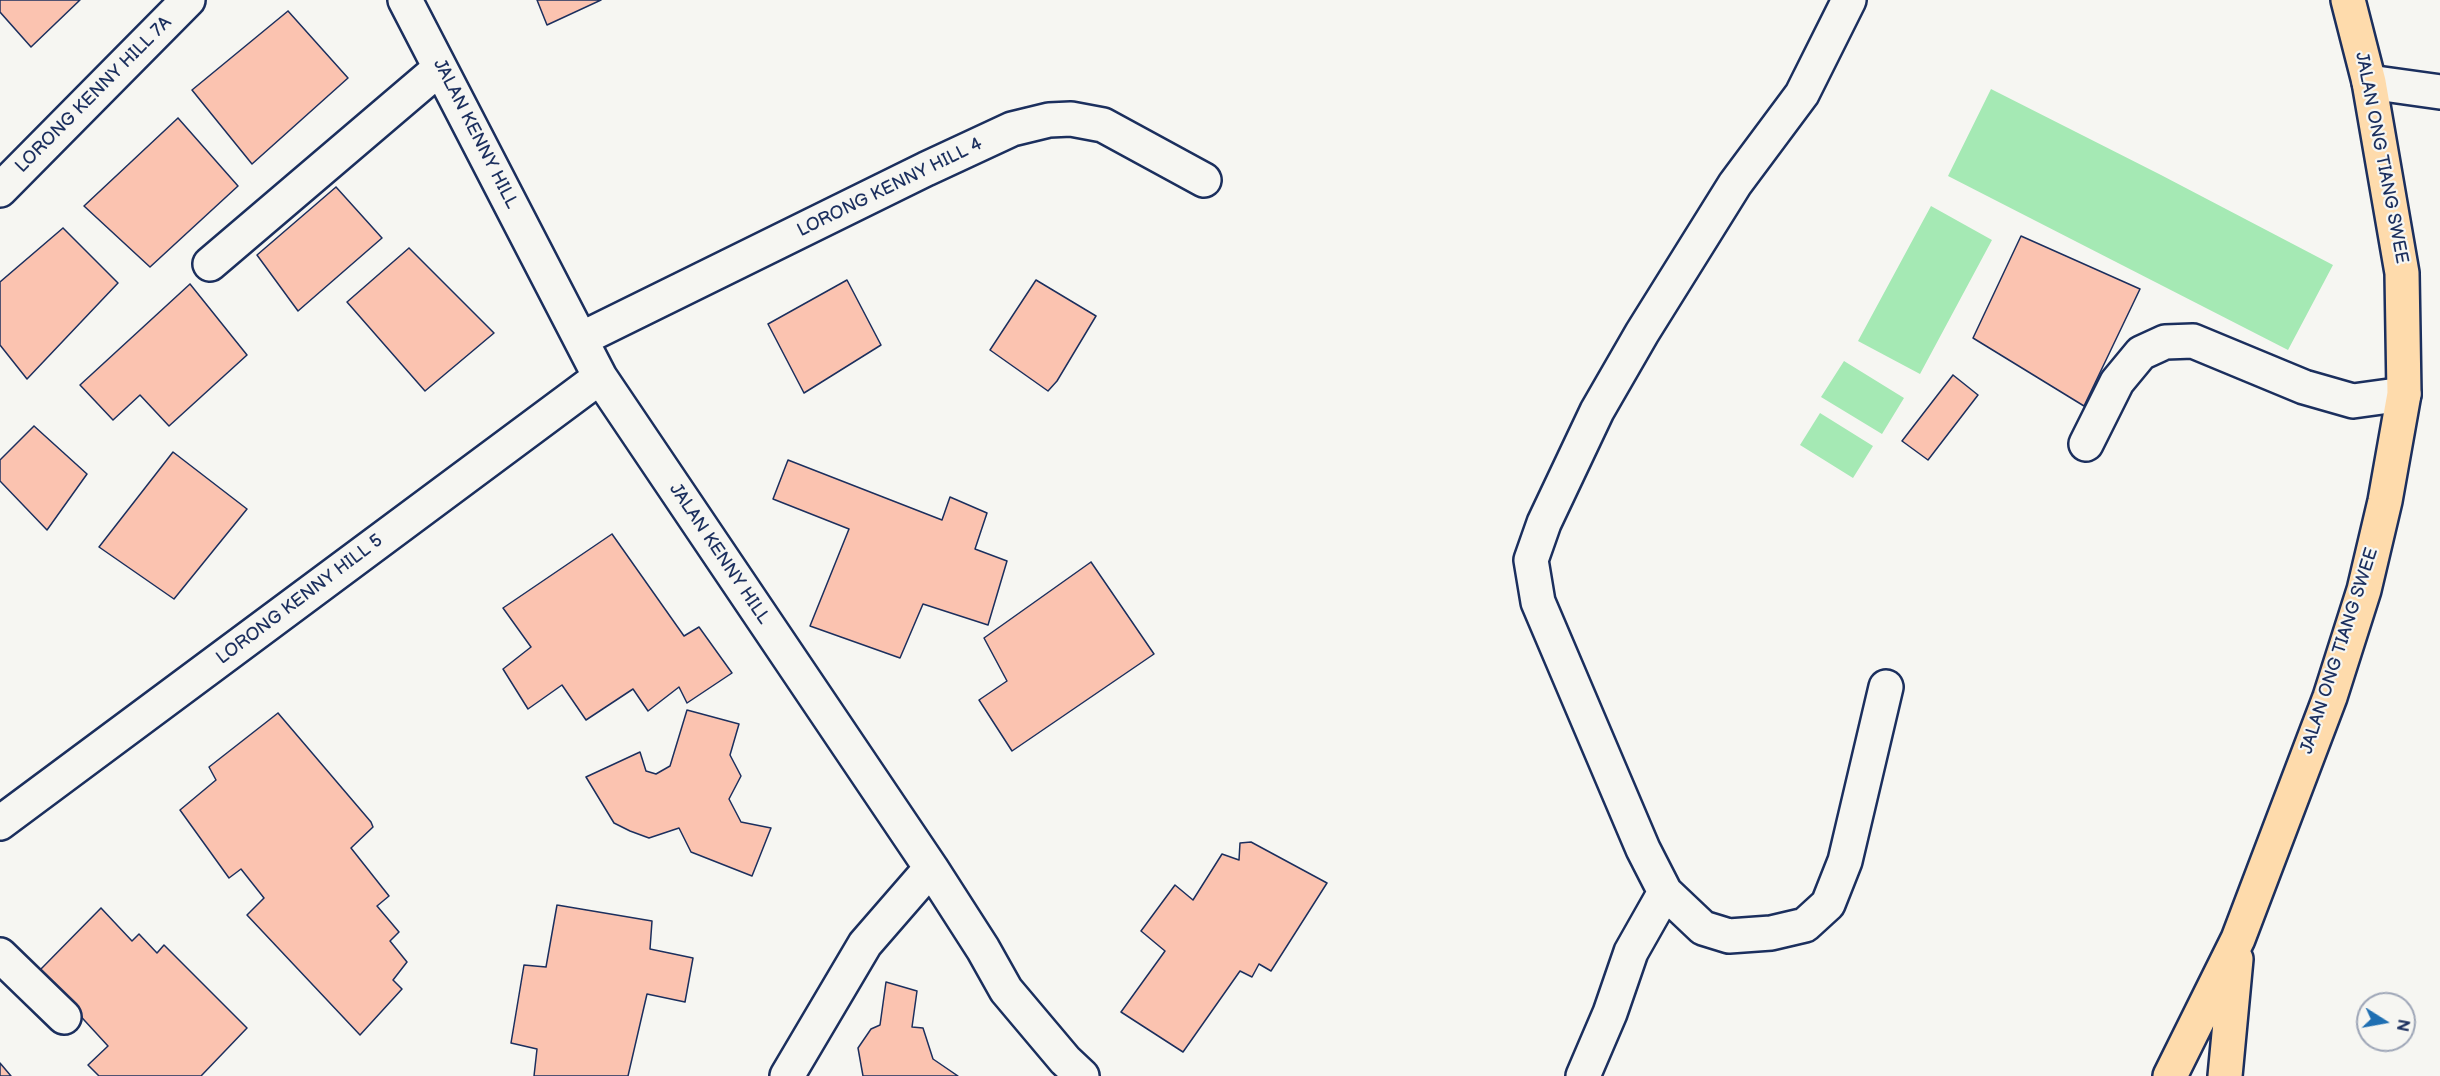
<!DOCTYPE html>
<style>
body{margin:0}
#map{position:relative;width:2440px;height:1076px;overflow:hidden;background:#f6f6f2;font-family:"Balsamiq Sans",sans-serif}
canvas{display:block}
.north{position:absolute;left:2356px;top:992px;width:60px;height:60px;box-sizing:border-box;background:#f6f6f2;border:2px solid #9ea6b7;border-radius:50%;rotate:101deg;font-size:16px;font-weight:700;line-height:24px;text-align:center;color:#1b2f5e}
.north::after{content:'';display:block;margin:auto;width:21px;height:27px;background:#1f6fb2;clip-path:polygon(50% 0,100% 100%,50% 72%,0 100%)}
</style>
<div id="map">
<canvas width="2440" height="1076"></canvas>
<div class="north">N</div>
</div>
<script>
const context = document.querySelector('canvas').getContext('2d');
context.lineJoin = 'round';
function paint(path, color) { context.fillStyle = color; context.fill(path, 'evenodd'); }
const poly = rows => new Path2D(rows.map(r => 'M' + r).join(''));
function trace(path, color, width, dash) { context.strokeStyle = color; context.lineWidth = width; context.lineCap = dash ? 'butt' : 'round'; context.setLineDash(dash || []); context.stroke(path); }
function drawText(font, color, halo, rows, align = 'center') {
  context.font = font + ' "Balsamiq Sans",sans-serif'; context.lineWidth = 4.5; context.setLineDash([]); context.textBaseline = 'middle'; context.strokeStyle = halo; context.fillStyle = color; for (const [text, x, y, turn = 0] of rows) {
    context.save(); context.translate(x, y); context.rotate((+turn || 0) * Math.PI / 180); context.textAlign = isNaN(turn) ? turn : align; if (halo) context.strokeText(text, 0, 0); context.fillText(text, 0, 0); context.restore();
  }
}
const green = poly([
 [1991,89,2161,175,2333,265,2288,350,1948,176],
 [1931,206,1992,240,1920,374,1858,341],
 [1844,361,1904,398,1882,434,1821,397],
 [1820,413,1873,446,1853,478,1800,445]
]);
const building = poly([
 [0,0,80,0,31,47,0,12,0,0],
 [537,0,601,0,547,25,537,0],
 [288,11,348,78,252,164,192,90,288,11],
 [178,118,238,186,150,267,84,206,178,118],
 [336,187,382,238,298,311,257,255,336,187],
 [63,228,118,283,27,379,0,345,0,282,63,228],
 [2021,236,2140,289,2084,406,1973,338,2021,236],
 [409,248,494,333,425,391,347,302,409,248],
 [847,280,881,345,804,393,768,324,847,280],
 [1036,280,1096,316,1057,381,1048,391,990,350,1036,280],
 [190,284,247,355,169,426,140,395,113,420,80,385,190,284],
 [1953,375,1978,395,1928,460,1902,441,1953,375],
 [34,426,87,474,47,530,0,481,0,460,34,426],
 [173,452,247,509,174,599,99,547,173,452],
 [788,460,942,520,950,497,987,513,975,549,1007,561,988,625,923,604,900,658,810,626,849,529,773,499,788,460],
 [612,534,684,636,699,627,732,673,687,703,679,687,648,711,633,689,586,720,562,685,528,709,503,669,531,647,503,608,612,534],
 [1091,562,1154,654,1012,751,979,700,1007,681,984,638,1091,562],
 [687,710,739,724,730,755,741,776,729,799,741,822,771,828,752,876,691,852,679,828,649,838,630,831,614,823,586,777,640,752,646,771,656,774,670,766,687,710],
 [278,713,371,822,373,827,351,848,389,896,377,906,399,932,390,941,407,962,393,980,402,989,360,1035,247,915,264,898,241,869,229,878,180,810,216,780,209,767,278,713],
 [1251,842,1327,883,1271,971,1259,964,1252,977,1240,971,1183,1052,1121,1012,1165,951,1141,931,1175,885,1193,900,1222,854,1239,860,1240,843,1251,842],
 [557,905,652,921,650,949,693,958,685,1002,647,994,628,1076,534,1076,537,1049,511,1043,524,965,546,967,557,905],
 [101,908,132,941,139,934,157,953,164,945,247,1028,201,1076,99,1076,88,1065,108,1046,39,971,101,908],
 [886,982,917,991,912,1027,923,1028,933,1059,958,1076,863,1076,858,1048,871,1029,880,1025,886,982],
 [0,1063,11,1076,0,1076,0,1063]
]);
const minor = poly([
 [405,0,600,377,931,868,983,949,1006,990,1065,1060,1082,1076],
 [2369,82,2440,92],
 [0,190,188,0],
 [210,264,440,68],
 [581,339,926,169,1012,129,1049,120,1071,119,1103,125,1204,180],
 [2086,444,2117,382,2141,353,2165,342,2193,341,2304,387,2353,401,2404,394],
 [0,823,600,377],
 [1665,892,1703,928,1729,936,1771,933,1805,925,1828,904,1845,861,1886,687],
 [0,955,64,1017],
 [787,1076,865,944,931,868],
 [1583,1076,1610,1013,1631,952,1665,892,1643,849,1538,602,1531,560,1544,523,1597,411,1642,333,1735,184,1802,94,1849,0]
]);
const major = poly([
 [2170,1076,2238,939,2330,697,2364,590,2385,501,2404,394,2402,273,2369,82,2348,0],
 [2225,1076,2236,959]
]);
const streetNames = [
 ["LORONG KENNY HILL 7A",94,95,-45],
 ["JALAN KENNY HILL",475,134,63],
 ["JALAN ONG TIANG SWEE",2381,158,79],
 ["LORONG KENNY HILL 4",890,188,-26],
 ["JALAN KENNY HILL",719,554,56],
 ["LORONG KENNY HILL 5",300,600,-37],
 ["JALAN ONG TIANG SWEE",2340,651,-72]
];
paint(green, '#a5e9b4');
paint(building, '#fbc3b0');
trace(building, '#1b2f5e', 1.5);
trace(minor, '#1b2f5e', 38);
trace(major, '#1b2f5e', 38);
trace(minor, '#f6f6f2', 33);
trace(major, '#fedbac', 33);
drawText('18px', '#1b2f5e', '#f6f6f2', streetNames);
</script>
